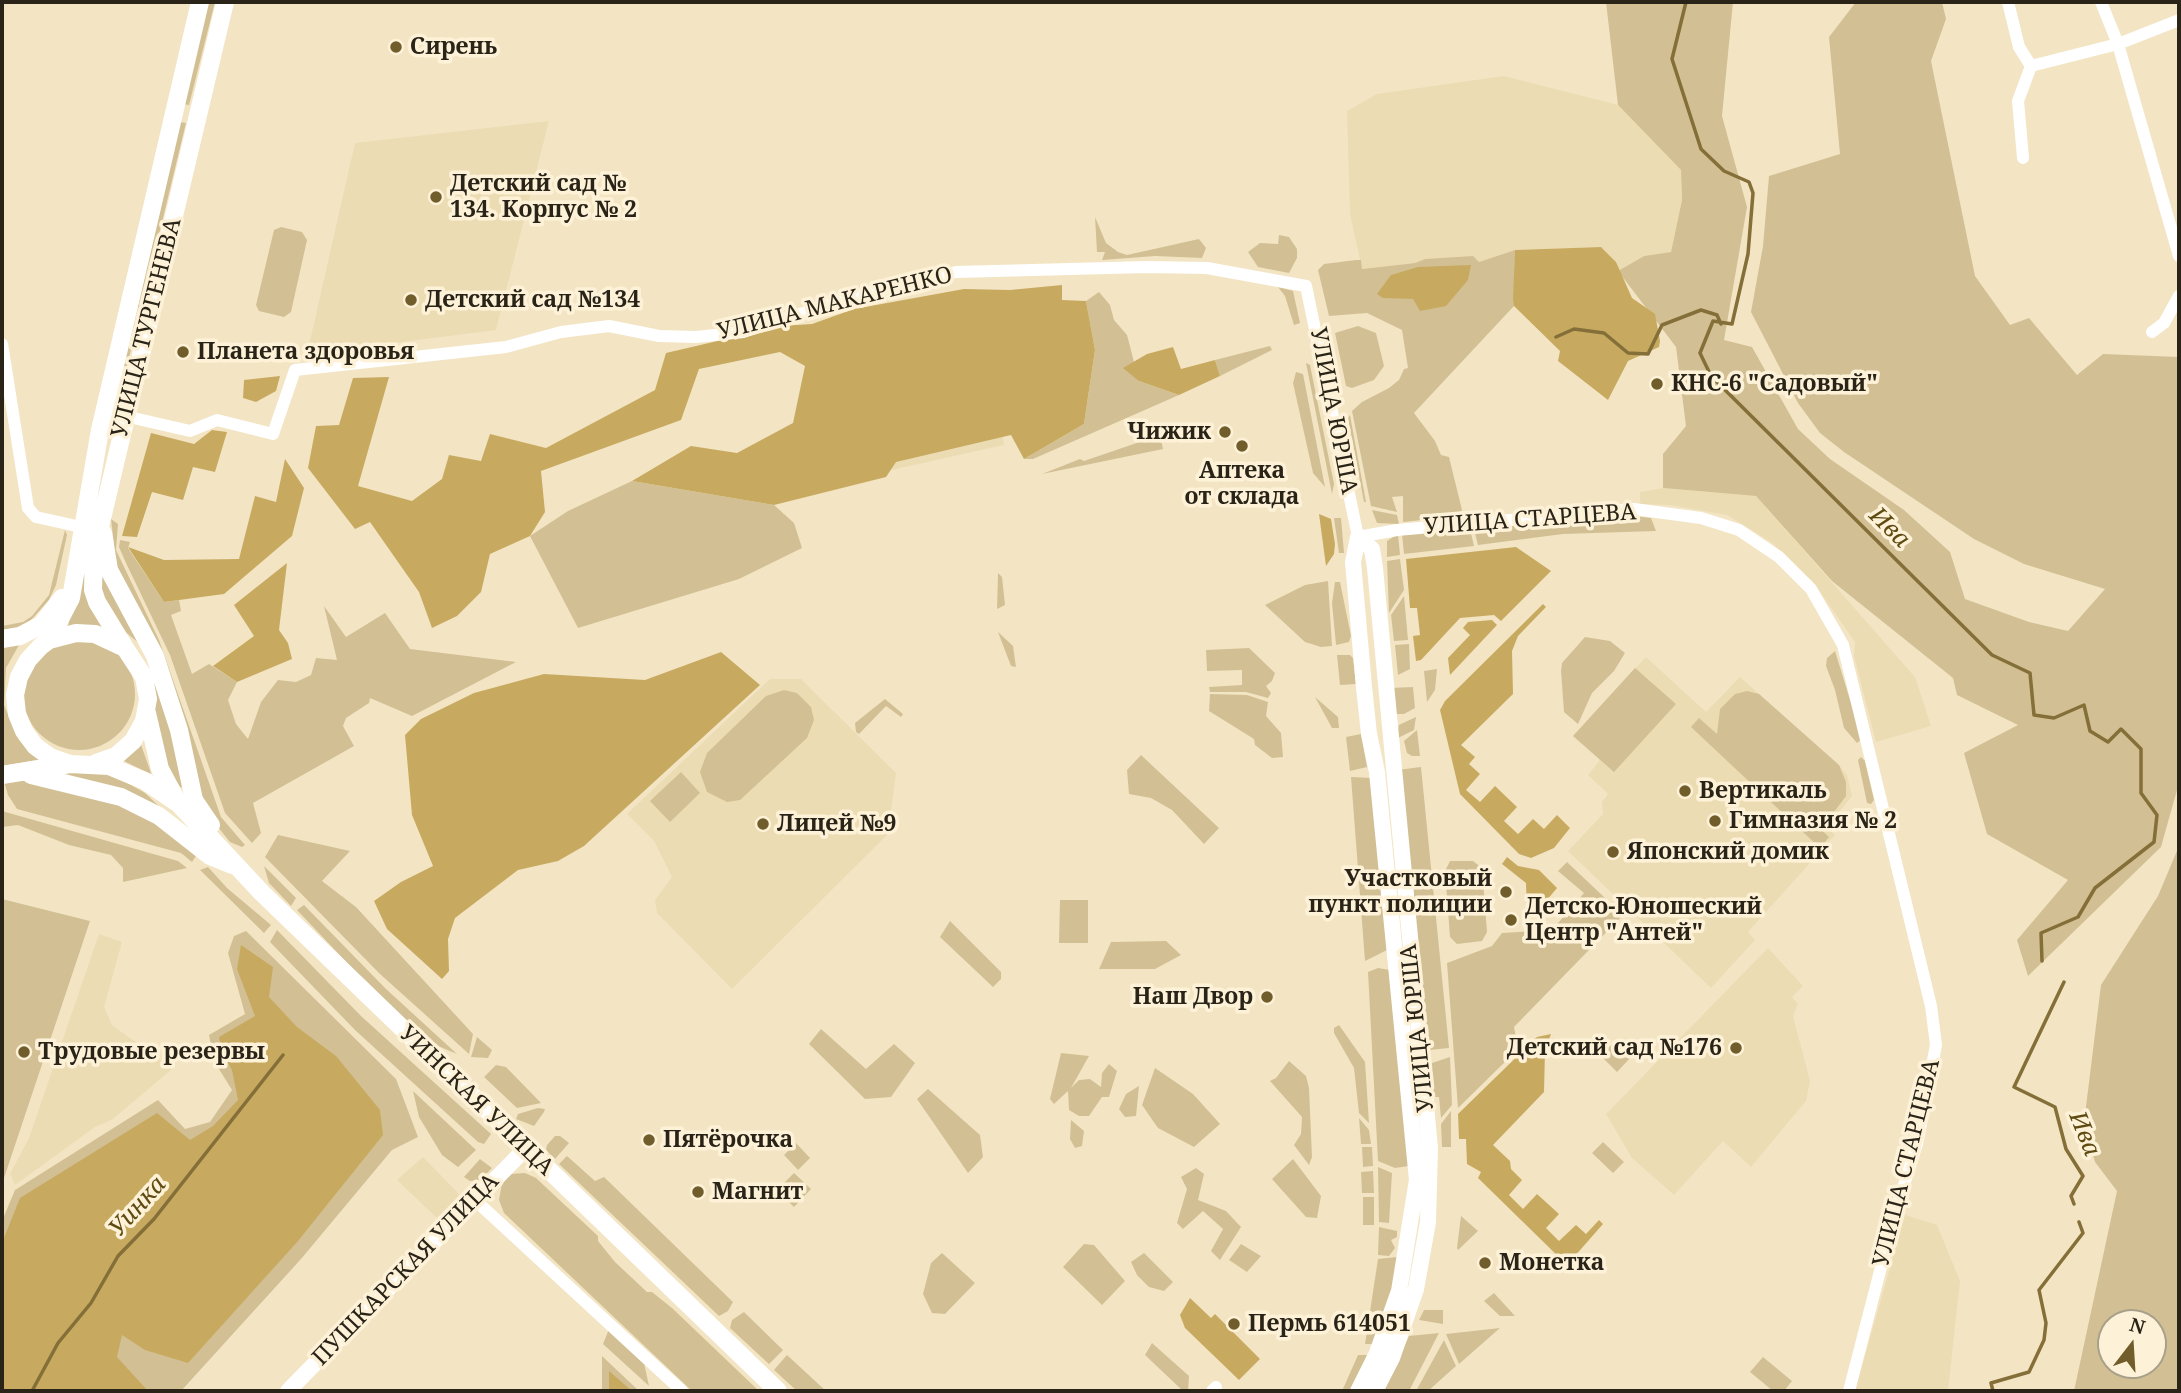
<!DOCTYPE html>
<meta charset="utf-8">
<style>
body{margin:0}
#map{position:relative;width:2181px;height:1393px;overflow:hidden;background:#f3e5c4;font-family:"Noto Serif",serif}
canvas{display:block}
.frame{position:absolute;inset:0;border:4px solid #2a2418;pointer-events:none}
.north{position:absolute;left:2097px;top:1309px;width:70px;height:70px;box-sizing:border-box;background:#fdf2d8;border:2px solid #a9a08b;border-radius:50%;rotate:17deg;font-size:19px;font-weight:700;line-height:28px;text-align:center;color:#2a2418}
.north::after{content:'';display:block;margin:auto;width:24px;height:32px;background:#705d2b;clip-path:polygon(50% 0,100% 100%,50% 72%,0 100%)}
</style>
<div id="map">
<canvas width="2181" height="1393"></canvas>
<div class="frame"></div>
<div class="north">N</div>
</div>
<script>
const context = document.querySelector('canvas').getContext('2d');
context.lineJoin = 'round';
function paint(path, color) { context.fillStyle = color; context.fill(path, 'evenodd'); }
const poly = rows => new Path2D(rows.map(r => 'M' + r).join(''));
function trace(path, color, width, dash) { context.strokeStyle = color; context.lineWidth = width; context.lineCap = dash ? 'butt' : 'round'; context.setLineDash(dash || []); context.stroke(path); }
function drawText(font, color, halo, rows, align = 'center') {
  context.font = font + ' "Noto Serif",serif'; context.lineWidth = 7; context.setLineDash([]); context.textBaseline = 'middle'; context.strokeStyle = halo; context.fillStyle = color; for (const [text, x, y, turn = 0] of rows) {
    context.save(); context.translate(x, y); context.rotate((+turn || 0) * Math.PI / 180); context.textAlign = isNaN(turn) ? turn : align; if (halo) context.strokeText(text, 0, 0); context.fillText(text, 0, 0); context.restore();
  }
}
const built = poly([
 [1504,76,1618,105,1681,170,1682,200,1671,252,1644,256,1618,271,1616,262,1601,247,1515,250,1479,262,1426,259,1415,263,1362,269,1350,214,1347,111,1377,94],
 [549,121,496,330,307,354,355,143],
 [1002,434,1004,445,878,473,876,463],
 [1663,488,1756,496,1915,677,1931,726,1876,742,1854,656,1855,642,1813,582,1771,542,1727,515,1670,505,1640,504,1640,492],
 [1646,657,1706,712,1740,677,1839,765,1847,775,1852,796,1827,827,1835,835,1748,932,1755,940,1711,988,1568,851,1603,814,1602,802,1608,794,1588,775,1600,760,1573,736],
 [770,679,801,679,896,773,888,834,732,989,657,913,655,900,672,877,654,841,627,814],
 [99,934,122,942,104,1007,112,1025,172,1069,113,1119,95,1127,15,1185,10,1174,29,1138],
 [1768,948,1803,986,1792,997,1798,1004,1793,1016,1810,1081,1806,1101,1751,1167,1723,1141,1674,1195,1632,1158,1606,1114],
 [423,1157,460,1195,437,1218,397,1180],
 [1905,1215,1937,1225,1960,1281,1948,1391,1855,1391]
]);
const green = poly([
 [208,2,215,2,189,105,183,104],
 [1606,2,1733,2,1722,116,1747,207,1724,340,1752,347,1798,429,1830,459,1904,510,1950,552,1965,599,2029,622,2068,631,2105,589,2024,564,1974,539,1844,452,1820,433,1798,403,1751,312,1763,246,1769,176,1840,154,1829,37,1856,2,1942,2,1946,19,1931,61,1975,276,2010,325,2029,318,2077,375,2103,354,2179,357,2179,783,2161,847,2028,976,2017,940,2068,880,1987,834,1964,753,2018,725,1957,695,1953,678,1832,581,1756,496,1663,488,1663,454,1686,426,1676,347,1618,271,1644,256,1671,252,1682,200,1681,170,1618,105],
 [179,122,186,123,119,399,112,398],
 [1095,217,1106,243,1118,252,1127,255,1199,239,1206,248,1202,258,1155,256,1102,260,1105,252,1097,252],
 [281,227,302,232,307,240,291,312,284,317,259,311,256,305,274,230],
 [1279,235,1289,237,1297,249,1297,258,1289,273,1258,267,1248,252,1260,243,1278,244],
 [1515,250,1514,306,1414,413,1435,441,1441,455,1449,457,1462,510,1457,516,1403,522,1403,496,1392,497,1397,512,1371,506,1352,411,1362,402,1389,388,1399,380,1404,369,1408,368,1402,330,1367,313,1329,316,1318,270,1324,264,1356,260,1361,260,1362,269,1415,263,1425,259,1473,256,1479,262],
 [1278,287,1293,291,1300,323,1294,325,1285,296],
 [1099,292,1110,305,1114,320,1127,335,1139,381,1179,395,1033,459,1024,459,1084,424,1095,350,1086,301],
 [1358,326,1376,333,1384,366,1374,380,1352,388,1346,386,1335,333],
 [1270,346,1272,350,1220,376,1215,360],
 [1306,363,1310,365,1334,484,1332,494],
 [1296,372,1303,374,1325,487,1313,473,1293,383],
 [1350,415,1366,502,1364,502,1348,418],
 [1160,435,1163,449,1042,474,1080,459,1084,461],
 [632,481,774,505,794,523,802,548,739,579,578,628,530,536,568,511],
 [1372,510,1397,515,1399,524,1377,523],
 [1624,515,1651,518,1656,531,1563,534,1478,545,1474,529],
 [1334,518,1341,518,1344,553,1339,553],
 [111,519,118,524,116,550,159,640,221,817,245,845,242,847,230,842,210,817,116,563],
 [1470,529,1474,546,1404,554,1402,534],
 [65,530,67,535,56,585,49,600,31,620,19,628,2,632,2,626,23,622,32,616,49,595],
 [1398,534,1400,555,1387,557,1387,541],
 [120,540,130,542,128,548,164,602,179,600,181,611,171,615,192,674,209,664,237,682,228,700,236,724,248,739,261,702,278,680,296,682,311,675,316,658,337,660,324,606,346,637,385,613,410,649,516,662,412,716,370,698,369,703,346,718,343,726,354,746,253,803,261,833,252,843,225,813,170,655,126,563,119,547],
 [84,557,90,604,102,627,68,626],
 [1400,559,1404,590,1389,613,1387,561],
 [104,568,141,645,116,624,97,582],
 [998,573,1002,577,1005,605,997,609],
 [1328,581,1332,646,1321,647,1305,642,1265,605,1305,585],
 [1335,582,1340,582,1351,636,1349,642,1336,645,1332,603],
 [1404,596,1408,640,1394,641,1391,615],
 [998,632,1013,646,1016,667,1011,666],
 [1585,637,1610,641,1625,653,1614,671,1592,693,1578,724,1564,712,1561,671,1562,663],
 '23 694a56 56 0 1 1 112 0a56 56 0 1 1-112 0Z',
 [1409,644,1410,669,1398,675,1395,645],
 [19,645,6,668,4,705,19,740,28,750,43,759,2,766,2,646],
 [1249,648,1275,673,1272,681,1266,686,1271,693,1268,698,1246,692,1210,692,1209,687,1242,685,1242,670,1207,671,1206,650],
 [1835,651,1862,739,1857,743,1844,728,1835,690,1826,666,1827,658],
 [1337,655,1350,655,1353,658,1356,684,1340,685],
 [1635,668,1676,704,1614,772,1573,736],
 [1437,669,1435,690,1427,702,1424,671],
 [153,675,172,722,184,788,180,787,164,763,155,724],
 [1413,687,1415,708,1404,714,1393,714,1390,688],
 [784,690,797,693,811,707,814,720,807,738,740,800,727,802,707,792,700,772,707,753,766,696],
 [1747,691,1759,694,1839,765,1846,782,1846,796,1831,816,1813,822,1829,837,1820,848,1691,727,1699,718,1717,734,1720,709,1735,694],
 [1210,694,1247,695,1268,702,1266,716,1281,733,1283,757,1272,758,1255,745,1254,739,1209,711],
 [1315,697,1338,717,1339,728,1332,728],
 [885,699,903,714,901,717,886,706,859,734,856,732,855,723],
 [1416,717,1414,730,1396,739,1399,725],
 [1417,730,1420,756,1412,756,1407,753,1404,741],
 [1361,734,1367,767,1350,771,1346,737],
 [140,742,151,773,150,774,120,759],
 [1141,755,1219,828,1204,844,1172,810,1151,798,1129,794,1127,770],
 [1861,757,1865,761,1874,800,1871,804,1867,803,1858,760],
 [1421,767,1449,1048,1429,1050,1426,1049,1397,770],
 [52,772,99,772,117,777,145,793,164,811],
 [681,772,700,793,670,822,650,801],
 [1351,777,1372,778,1387,950,1365,961],
 [4,781,28,781,87,791,154,821,196,856,192,862,181,853,17,809,8,795],
 [2,811,178,861,187,868,123,882,123,868,111,855,69,845,18,825,2,827],
 [278,835,350,851,322,881,356,907,473,1034,469,1054,380,974,265,857],
 [2179,846,2179,1391,2074,1391,2117,1191,2095,1162,2084,1123,2101,985,2158,896],
 [2153,1323,2153,1365,2111,1365,2111,1323],
 [1450,861,1473,861,1482,868,1487,932,1482,941,1457,944,1450,937,1445,871],
 [1567,862,1623,915,1514,1027,1516,1037,1509,1038,1510,1057,1458,1108,1447,963,1492,946,1502,933,1552,930,1584,893,1558,871],
 [264,866,296,898,291,906,269,883],
 [208,867,227,888,271,925,264,933,200,870],
 [2,899,90,921,2,1184],
 [1060,900,1088,900,1088,943,1059,943],
 [304,905,385,988,457,1054,431,1043,370,987,297,910],
 [950,921,1001,972,1001,979,993,987,940,937],
 [277,930,361,1016,491,1134,484,1144,478,1142,355,1030,270,942],
 [246,931,396,1079,418,1137,392,1150,301,1259,181,1391,2,1391,2,1221,15,1190,158,1100,185,1129,210,1122,232,1090,214,1061,209,1035,245,1014,228,953,234,936],
 [1166,941,1181,955,1155,969,1099,969,1111,942],
 [1378,968,1390,970,1409,1166,1395,1168,1378,1161,1368,972],
 [1339,1025,1365,1062,1369,1123,1359,1113,1354,1068,1334,1033,1334,1028],
 [821,1029,866,1069,894,1044,915,1063,891,1097,865,1099,809,1044],
 [477,1037,492,1050,488,1058,471,1057],
 [1615,1041,1631,1057,1617,1072,1601,1056],
 [1061,1053,1089,1056,1071,1088,1079,1080,1090,1079,1101,1087,1102,1073,1109,1064,1117,1071,1109,1097,1102,1097,1089,1116,1079,1116,1069,1110,1068,1091,1054,1104,1050,1099],
 [1450,1057,1452,1105,1441,1118,1439,1097,1434,1097,1428,1078,1429,1064],
 [1289,1061,1306,1076,1309,1088,1312,1157,1309,1165,1294,1145,1301,1134,1302,1117,1270,1081,1276,1078],
 [496,1065,506,1067,541,1103,517,1108,484,1077],
 [1155,1068,1193,1094,1220,1124,1194,1147,1158,1128,1142,1105],
 [1139,1086,1136,1116,1125,1117,1119,1109,1126,1094],
 [928,1089,980,1135,983,1157,968,1173,917,1099],
 [413,1091,476,1150,458,1167,442,1155,419,1117],
 [538,1108,545,1109,544,1112,534,1126,516,1119,518,1114],
 [1451,1111,1451,1147,1442,1147,1441,1124],
 [1359,1118,1369,1130,1371,1144,1361,1144],
 [1071,1120,1084,1131,1082,1146,1075,1148,1070,1139],
 [555,1136,560,1136,569,1143,555,1159,546,1150,547,1145],
 [1603,1142,1624,1162,1613,1173,1592,1153],
 [796,1143,810,1158,798,1170,784,1155],
 [1362,1147,1372,1147,1373,1166,1363,1167],
 [567,1156,595,1181,604,1177,733,1302,728,1311,719,1316,559,1164],
 [480,1159,492,1168,480,1180,470,1181,464,1177],
 [1293,1159,1321,1196,1317,1218,1306,1217,1272,1179],
 [1378,1167,1392,1173,1389,1223,1379,1222],
 [1196,1168,1204,1174,1198,1200,1226,1211,1241,1227,1220,1260,1211,1251,1223,1229,1203,1211,1183,1229,1177,1223,1187,1189,1181,1177],
 [1373,1171,1374,1193,1362,1193,1361,1172],
 [525,1173,536,1178,598,1236,598,1241,615,1262,647,1292,652,1292,672,1308,759,1391,692,1391,504,1213,499,1200,502,1183,510,1174],
 [794,1173,811,1189,794,1207,777,1190],
 [1363,1197,1374,1197,1374,1225,1363,1225],
 [1461,1216,1478,1231,1458,1250,1457,1248],
 [1379,1227,1397,1231,1397,1237,1391,1240,1395,1248,1389,1256,1378,1255],
 [1084,1244,1094,1245,1125,1281,1102,1305,1063,1267],
 [1241,1244,1261,1256,1247,1272,1229,1260],
 [942,1253,975,1283,945,1314,932,1313,923,1294,931,1263],
 [1144,1253,1173,1282,1164,1291,1149,1287,1137,1275,1131,1262],
 [1397,1257,1394,1287,1374,1344,1365,1344,1378,1259],
 [1494,1293,1515,1316,1500,1316,1484,1301],
 [1424,1310,1443,1310,1443,1324,1419,1320],
 [744,1312,783,1350,769,1364,730,1328,732,1320],
 [1500,1328,1459,1364,1446,1334],
 [609,1329,644,1363,649,1386,603,1344],
 [1439,1333,1409,1391,1384,1391,1409,1336],
 [1444,1340,1456,1366,1428,1391,1416,1391],
 [1152,1343,1189,1376,1188,1391,1183,1391,1145,1355],
 [787,1355,826,1391,797,1391,774,1370],
 [1358,1355,1367,1355,1353,1391,1342,1391],
 [602,1356,639,1391,602,1391],
 [1763,1357,1792,1381,1784,1391,1773,1391,1750,1372]
]);
const forest = poly([
 [1601,247,1616,262,1632,298,1655,314,1660,341,1659,347,1628,361,1608,400,1558,361,1560,351,1514,306,1513,299,1515,250],
 [1471,265,1468,280,1446,306,1420,311,1413,299,1383,298,1377,294,1391,275,1418,267],
 [1062,285,1062,300,1086,301,1095,350,1084,424,1024,459,1011,435,896,462,886,477,774,505,632,481,691,446,737,453,793,423,805,366,780,352,699,369,681,420,541,471,545,512,530,536,490,554,481,592,457,616,432,628,419,592,370,522,355,529,308,468,316,426,339,425,353,378,389,377,358,486,412,501,442,479,449,455,481,461,490,434,546,448,655,390,666,353,782,326,812,324,854,309,964,289,1010,290],
 [1173,347,1181,369,1215,360,1220,376,1179,395,1139,381,1123,368,1147,354],
 [280,376,276,391,256,402,243,398,244,380],
 [212,430,227,432,215,472,193,467,183,500,152,492,137,537,122,536,151,433,194,444],
 [285,459,304,488,292,536,224,594,164,602,128,547,164,560,239,559,255,496,276,502],
 [1319,514,1331,519,1335,544,1334,554,1326,566],
 [1516,547,1551,571,1501,621,1494,615,1460,618,1421,660,1416,661,1413,636,1420,635,1417,608,1410,608,1406,559],
 [287,563,279,630,288,643,292,659,237,682,213,666,254,636,234,605],
 [1543,604,1546,607,1518,636,1512,651,1513,694,1461,745,1475,757,1469,764,1480,774,1466,790,1480,802,1495,786,1517,807,1504,821,1518,834,1533,819,1544,829,1557,815,1570,828,1554,848,1531,858,1519,854,1460,794,1440,710,1445,701],
 [1492,620,1497,625,1450,675,1448,658,1470,635,1463,628,1468,622],
 [721,652,760,685,584,846,558,861,518,870,455,918,448,939,449,971,442,979,387,929,374,901,401,882,433,866,412,815,405,735,421,719,474,693,544,674,645,680],
 [1507,857,1518,866,1539,870,1557,888,1536,913,1527,913,1526,883,1502,864],
 [241,945,273,967,269,997,297,1027,336,1056,380,1110,383,1135,298,1241,188,1363,145,1350,122,1335,117,1357,148,1391,2,1391,2,1243,20,1198,157,1113,190,1140,213,1126,238,1100,232,1070,222,1052,219,1037,255,1016,237,969],
 [1551,1034,1545,1051,1544,1092,1493,1145,1510,1161,1511,1169,1522,1180,1509,1195,1523,1209,1537,1194,1559,1214,1546,1228,1559,1241,1576,1225,1586,1234,1599,1220,1603,1224,1567,1265,1478,1178,1481,1172,1467,1164,1466,1139,1459,1139,1458,1114,1537,1037],
 [1190,1298,1211,1318,1215,1314,1260,1359,1239,1380,1185,1328,1180,1315],
 [609,1371,632,1391,609,1391]
]);
const stream = poly([
 [1686,2,1672,59,1701,149,1724,171,1749,182,1753,193,1748,254,1732,324,1713,321,1700,353,1711,376,1992,655,2030,673,2034,715,2054,718,2084,705,2090,731,2108,742,2121,729,2141,749,2141,793,2157,815,2154,842,2095,888,2078,917,2041,933,2042,961],
 [1556,337,1574,329,1604,333,1628,353,1648,354,1662,325,1701,310,1717,315,1721,324],
 [2064,982,2014,1087,2055,1107,2066,1149,2083,1176,2071,1196,2074,1204],
 [32,1391,58,1343,91,1303,118,1256,154,1219,283,1055],
 [1993,1391,1991,1383,2029,1372,2044,1340,2046,1323,2039,1290,2083,1233,2079,1222]
]);
const minor = poly([
 [2008,2,2019,47,2031,66,2018,101,2023,158],
 [2101,2,2118,44,2179,256],
 [2031,66,2118,44,2179,20],
 [2152,332,2164,323,2179,296],
 [2,344,28,508,36,517,81,527],
 [125,416,190,431,217,420,273,434,295,370,506,347,561,332,609,326,659,336,696,337,743,332,873,291,956,272,1147,267,1207,268,1306,286,1358,537,1397,530,1634,509,1701,518,1739,530,1779,557,1811,589,1843,645,1931,1006,1936,1045,1917,1144,1895,1213,1849,1391],
 [475,1200,682,1391],
 [1212,1391,1216,1387]
]);
const tertiary = poly([
 [1358,537,1372,549,1375,568,1430,1148,1428,1222,1416,1289,1392,1358,1375,1391],
 [1358,537,1353,562,1364,687,1369,734,1377,772,1417,1180,1399,1291,1377,1353,1358,1391],
 [288,1391,525,1149]
]);
const secondary = poly([
 [103,533,109,570,155,656,179,730,194,800,211,825],
 [2,639,20,636,41,625,62,598],
 [49,640,71,598,100,430,200,2],
 [125,648,97,602,93,590,94,552,225,2],
 [147,713,160,769,177,801],
 [70,764,50,757,35,746,24,731,17,714,15,695,19,677,28,660,41,646,49,640,76,633,95,634,125,648,144,677,148,699,144,721,133,741,116,756,96,763],
 [2,775,70,764,109,766,145,781,179,804,262,893,778,1391],
 [31,775,121,797,159,816,210,856,232,865]
]);
const markers = [
 [396,47,7,"#705d2b"],
 [436,197,7,"#705d2b"],
 [411,300,7,"#705d2b"],
 [183,352,7,"#705d2b"],
 [1657,384,7,"#705d2b"],
 [1225,432,7,"#705d2b"],
 [1242,446,7,"#705d2b"],
 [1685,791,7,"#705d2b"],
 [1715,821,7,"#705d2b"],
 [763,824,7,"#705d2b"],
 [1613,852,7,"#705d2b"],
 [1506,892,7,"#705d2b"],
 [1511,920,7,"#705d2b"],
 [1267,997,7,"#705d2b"],
 [1736,1048,7,"#705d2b"],
 [24,1052,7,"#705d2b"],
 [649,1140,7,"#705d2b"],
 [698,1192,7,"#705d2b"],
 [1485,1263,7,"#705d2b"],
 [1234,1324,7,"#705d2b"]
];
const poiNames = [
 ["Сирень",410,47],
 ["Детский сад №",450,184],
 ["134. Корпус № 2",450,210],
 ["Детский сад №134",425,300],
 ["Планета здоровья",197,352],
 ["КНС-6 \"Садовый\"",1671,384],
 ["Чижик",1211,432,"right"],
 ["Аптека",1242,471,"center"],
 ["от склада",1242,497,"center"],
 ["Вертикаль",1699,791],
 ["Гимназия № 2",1729,821],
 ["Лицей №9",777,824],
 ["Японский домик",1627,852],
 ["Участковый",1492,879,"right"],
 ["пункт полиции",1492,905,"right"],
 ["Детско-Юношеский",1525,907],
 ["Центр \"Антей\"",1525,933],
 ["Наш Двор",1253,997,"right"],
 ["Детский сад №176",1722,1048,"right"],
 ["Трудовые резервы",38,1052],
 ["Пятёрочка",663,1140],
 ["Магнит",712,1192],
 ["Монетка",1499,1263],
 ["Пермь 614051",1248,1324]
];
const streetNames = [
 ["УЛИЦА МАКАРЕНКО",835,304,-14],
 ["УЛИЦА ТУРГЕНЕВА",147,328,-76],
 ["УЛИЦА ЮРША",1333,411,79],
 ["УЛИЦА СТАРЦЕВА",1530,520,-4],
 ["УЛИЦА ЮРША",1418,1028,-96],
 ["УИНСКАЯ УЛИЦА",476,1101,44],
 ["УЛИЦА СТАРЦЕВА",1907,1163,-76],
 ["ПУШКАРСКАЯ УЛИЦА",406,1270,-46]
];
const waterNames = [
 ["Ива",1889,528,45],
 ["Ива",2084,1134,68],
 ["Уинка",138,1207,-48]
];
paint(built, '#ecdcb3');
paint(green, '#d2c094');
paint(forest, '#c7aa60');
trace(stream, '#846f38', 3.5);
trace(minor, '#fff', 12);
trace(tertiary, '#fff', 16);
trace(secondary, '#fff', 18);
for (const [x, y, r, color] of markers) { const dot = new Path2D(); dot.arc(x, y, r, 0, 2 * Math.PI); context.fillStyle = color; context.fill(dot); trace(dot, '#fdf2d8', 2.5); }
drawText('bold 23px', '#2a2418', '#fdf2d8', poiNames, 'left');
drawText('23px', '#2a2418', '#fdf2d8', streetNames);
drawText('italic 24px', '#5f4a11', '#fdf2d8', waterNames);
</script>
